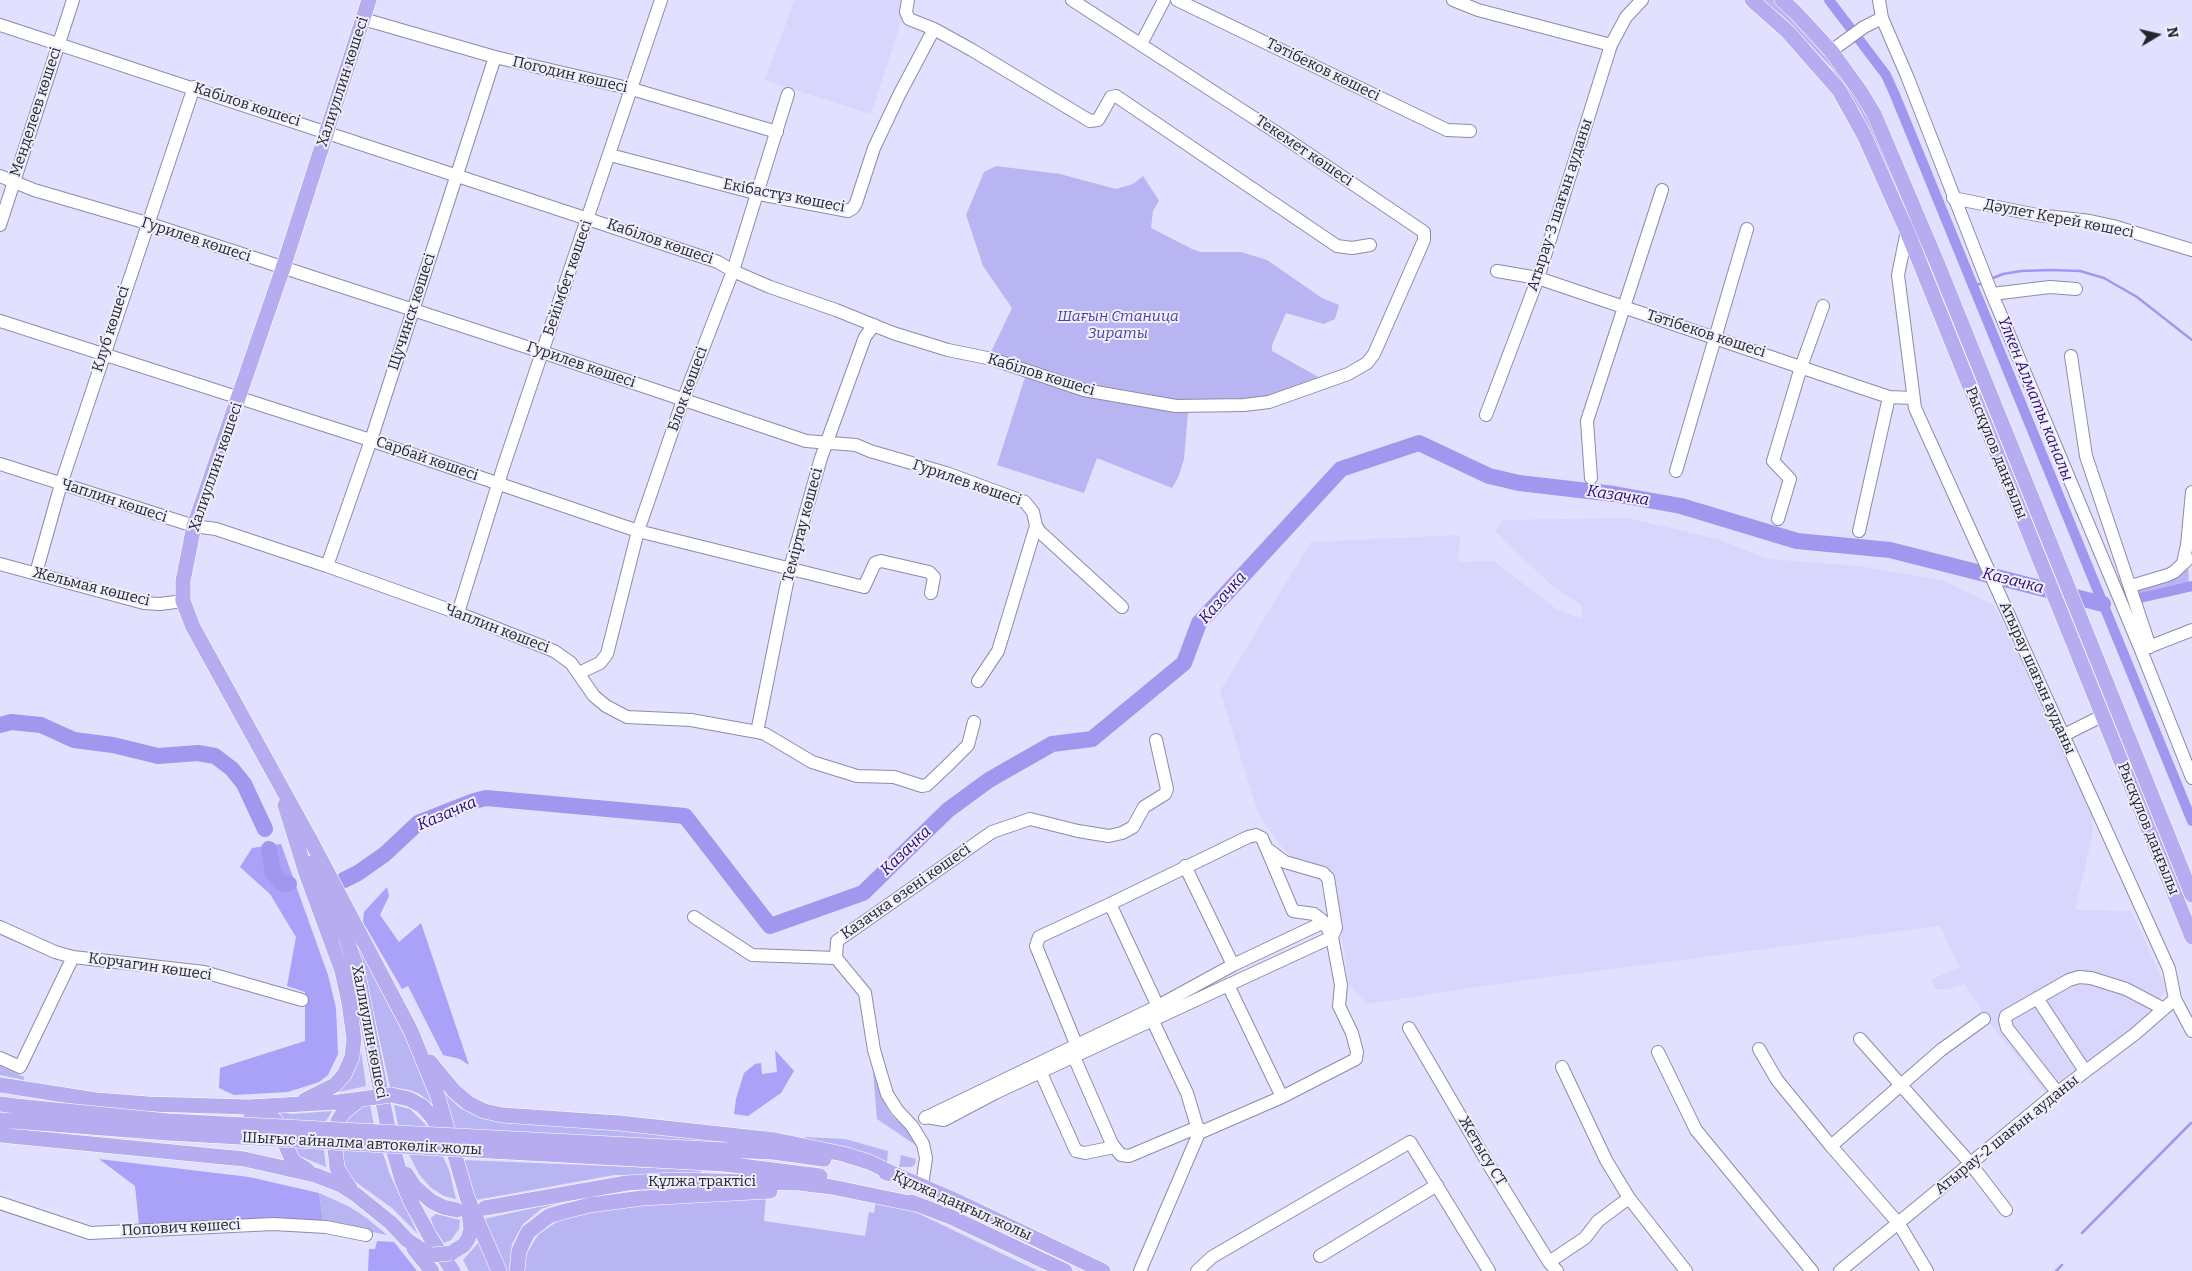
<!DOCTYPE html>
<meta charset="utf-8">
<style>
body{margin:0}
#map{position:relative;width:2192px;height:1271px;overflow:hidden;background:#e1e0ff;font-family:Bitter,serif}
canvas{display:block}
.north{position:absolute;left:2132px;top:10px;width:50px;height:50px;-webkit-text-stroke:4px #efeffc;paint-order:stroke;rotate:81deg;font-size:14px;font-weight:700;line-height:20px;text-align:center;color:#25242f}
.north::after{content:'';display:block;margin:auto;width:18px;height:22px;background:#25242f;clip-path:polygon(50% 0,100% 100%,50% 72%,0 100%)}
</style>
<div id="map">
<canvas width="2192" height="1271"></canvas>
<div class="north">N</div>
</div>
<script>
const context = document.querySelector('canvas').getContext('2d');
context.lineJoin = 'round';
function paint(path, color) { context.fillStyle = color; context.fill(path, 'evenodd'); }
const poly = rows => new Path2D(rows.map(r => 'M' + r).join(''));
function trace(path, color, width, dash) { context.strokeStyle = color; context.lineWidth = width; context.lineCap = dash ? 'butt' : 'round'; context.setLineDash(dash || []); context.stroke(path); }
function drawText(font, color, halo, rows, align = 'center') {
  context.font = font + ' Bitter,serif'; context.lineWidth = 4; context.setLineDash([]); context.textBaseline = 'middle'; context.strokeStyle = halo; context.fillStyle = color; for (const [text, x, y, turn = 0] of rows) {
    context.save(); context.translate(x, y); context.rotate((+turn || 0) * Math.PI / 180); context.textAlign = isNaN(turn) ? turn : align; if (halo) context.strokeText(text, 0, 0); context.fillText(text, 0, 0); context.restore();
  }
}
const built = poly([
 [795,0,908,0,871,114,764,80],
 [1629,518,1720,540,1768,559,1859,566,1942,580,1993,605,2005,627,2092,815,2093,832,2075,910,2131,911,2167,989,2145,1019,2045,1092,1989,1022,1965,984,1948,989,1936,989,1931,979,1960,968,1940,926,1497,984,1367,1004,1349,985,1334,886,1294,860,1280,845,1258,813,1220,691,1311,542,1460,535,1458,562,1494,561,1559,611,1583,619,1581,605,1552,586,1495,531,1503,520]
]);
const green = poly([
 [1762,0,1775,0,1790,12,1838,65,1867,110,2135,763,2130,766,1861,112,1833,69,1785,18],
 [996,166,1060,174,1116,189,1133,184,1143,176,1159,201,1153,211,1151,228,1192,249,1201,252,1241,252,1267,260,1322,298,1339,305,1335,319,1324,324,1286,313,1272,345,1272,351,1322,379,1260,399,1189,400,1184,459,1178,478,1172,488,1097,458,1084,493,997,465,1026,374,1025,368,991,352,1012,308,983,266,966,215,984,172],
 [2188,564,2189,584,2137,595,2138,589],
 [353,937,407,1041,433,1106,420,1094,410,1090,390,1087,365,974],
 [358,1029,366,1086,339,1092,345,1082],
 [0,1066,24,1077,24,1080,0,1075],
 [873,1073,876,1073,884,1102,891,1115,916,1138,917,1146,877,1119],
 [443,1092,460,1108,484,1119,614,1127,727,1142,455,1132],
 [370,1105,374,1126,390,1175,418,1234,392,1208,349,1177,343,1169,339,1126,357,1108],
 [394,1105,410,1109,431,1130,449,1170,456,1199,444,1196,430,1187,419,1174,407,1151,399,1130],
 [271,1111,292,1114,332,1111,325,1123,323,1144,326,1167,295,1154],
 [805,1137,845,1139,888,1151,887,1163,804,1141],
 [901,1155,916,1159,915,1164,912,1167,899,1167],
 [464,1160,701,1170,700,1175,614,1175,476,1200],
 [319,1193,350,1207,368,1219,387,1235,323,1222],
 [766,1196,764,1221,865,1236,869,1212,874,1213,876,1201,911,1210,1038,1271,523,1271,527,1253,538,1235,558,1221,594,1209],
 [561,1202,541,1209,523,1224,512,1244,509,1271,506,1271,484,1219],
 [436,1214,460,1220,459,1229,451,1240,444,1243,433,1227,431,1218],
 [479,1242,492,1271,469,1271,463,1260]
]);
const forest = poly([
 [281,844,328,975,336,1008,338,1054,328,1075,319,1082,288,1092,234,1095,219,1088,220,1068,305,1041,305,992,287,986,296,937,270,894,240,867,252,848],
 [387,887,389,896,380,915,399,942,421,923,469,1065,460,1059,443,1055,408,986,402,989,363,922,364,912],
 [775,1050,794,1071,781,1093,748,1116,734,1114,736,1099,744,1073,755,1064,761,1063,762,1074,777,1072],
 [99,1159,249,1177,319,1193,323,1222,139,1225,135,1186],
 [377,1241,394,1242,417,1271,368,1271,369,1249,375,1249]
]);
const stream = poly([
 [1993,278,2003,274,2021,271,2051,270,2080,271,2104,278,2137,297,2192,340],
 [1973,286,1980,284],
 [2082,1233,2191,1123],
 [2056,1271,2062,1265]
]);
const canal = poly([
 [1829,0,1886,75,1895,95,2192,821],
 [2140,598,2192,586]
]);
const river = poly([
 [0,725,11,722,41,725,74,740,113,745,158,756,198,753,215,756,232,769,244,784,265,829],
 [269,849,273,873,281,883,289,884],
 [344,880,358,873,385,854,418,823,474,801,486,798,685,816,770,926,863,893,948,810,989,780,1052,744,1092,739,1184,663,1199,623,1341,469,1419,443,1489,476,1519,483,1614,494,1681,506,1797,541,1890,550,2103,604]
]);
const minor = poly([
 [908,0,906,12,909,19,934,29,972,50,1090,121,1098,120,1111,97,1116,96,1337,246,1352,248,1370,245],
 [1177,0,1447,130,1470,131],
 [1453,0,1478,10,1611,45],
 [1879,0,1882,18],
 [363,19,495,57,632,89,777,132],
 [0,25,718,262,733,271,770,287,836,310,893,333,948,350,992,359,1084,390,1176,406,1244,405,1269,402,1348,374,1367,363,1374,354,1424,240,1424,232,1285,138,1072,0],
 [1141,44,1164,0],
 [1831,51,1864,27,1882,18,1907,76,1992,294,2141,650,2192,778],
 [610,155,759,194,848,211,853,208,856,203,874,148,899,95,934,29],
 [0,176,34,190,147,223,542,352,806,441,856,445,870,451,946,473,1025,502,1033,512,1036,526,1040,532,1122,607],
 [1953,198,2037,215,2090,221,2113,226,2192,250],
 [0,225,73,0],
 [1907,231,1898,275,1915,408,2169,969,2175,999,2192,1031],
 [1497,271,1538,278,1865,389,1889,397,1913,398],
 [1992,294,2050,287,2076,289],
 [0,321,364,438,638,531,864,587,875,563,881,561,929,572,934,577,931,593],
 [2071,356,2086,456,2150,647],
 [1486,415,1538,278,1611,45,1626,17,1642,0],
 [0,464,194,526,216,529,327,566,458,613,554,651,571,663,594,696,606,706,627,717,691,720,757,732,765,734,812,762,857,776,894,777,922,786,927,785,947,766,968,745,974,722],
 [1676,471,1747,229],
 [1591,478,1587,421,1662,190],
 [1778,519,1790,479,1773,461,1801,367,1823,306],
 [1859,531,1889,397],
 [2183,563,2187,545,2192,492],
 [0,564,144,603,160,604,183,601],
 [327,566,371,440,495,57],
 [36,573,61,484,194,87],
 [2131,586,2168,575,2174,572,2188,559],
 [458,613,503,468,661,0],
 [2141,650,2192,630],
 [579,673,600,663,607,654,638,531,683,400,733,271,788,94],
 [978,681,998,651,1036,526],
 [757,732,790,568,821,458,865,337,874,325],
 [2064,735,2102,716],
 [1185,866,1233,965],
 [1110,904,1161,1013],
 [694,917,752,955,836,958],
 [0,927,55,952,73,957,204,972,302,1000],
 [1228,985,1282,1097],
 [2037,998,2085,1071],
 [1150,1015,1187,1093,1199,1133],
 [1409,1028,1489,1165,1549,1262,1557,1271],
 [1860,1039,1970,1163,2006,1210],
 [1076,1044,1036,946,1039,937,1110,904,1248,837,1256,835,1262,838,1293,911,1314,914,1324,922,1332,937,1341,985,1339,1006,1352,1033,1357,1052,1356,1059,1282,1097,1199,1133,1140,1271],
 [1759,1049,1777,1080,1831,1146,1899,1224,1927,1271],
 [1658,1052,1696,1130,1812,1271],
 [1074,1057,1112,1144,1121,1155,1129,1156,1198,1127],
 [0,1058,20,1067,73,957],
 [1562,1067,1606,1160,1629,1198,1686,1271],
 [1041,1073,1076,1151,1085,1153,1114,1147],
 [2057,1092,2007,1028,2005,1020,2006,1016,2069,980,2079,977,2091,978,2126,989,2164,1009],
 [926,1117,944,1120,995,1093,1332,937,1336,928,1328,878,1323,873,1285,862,1269,850],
 [925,1118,1158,1006,1233,965,1324,922],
 [1831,1146,1941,1050,1984,1019],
 [922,1186,926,1158,923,1144,912,1126,897,1110,887,1094,874,1050,865,993,836,958,837,941,992,832,1030,819,1078,831,1109,836,1122,833,1133,827,1144,807,1165,794,1167,789,1156,740],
 [0,1203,90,1233,273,1224,326,1227,366,1235],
 [1320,1256,1437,1185],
 [1549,1262,1585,1238,1598,1221,1629,1198],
 [1197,1271,1212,1257,1410,1142,1489,1271],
 [1840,1271,2050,1098,2135,1034,2175,999]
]);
const major = poly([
 [369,0,283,268,194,526,183,581,183,601,193,627,311,841,411,1031,438,1097,467,1197,499,1271],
 [1752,0,1788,32,1839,90,1864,135,1907,231,2192,937],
 [1782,0,1796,13,1831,51,1862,94,1874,114,1938,265,2192,895],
 [285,805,306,873,342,971,349,1003,354,1039,352,1057,344,1075,335,1085,305,1100],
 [312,863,347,940,357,969,390,1138,402,1180,410,1200,433,1242,453,1271],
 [430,1062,454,1091,468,1103,484,1111,502,1115,619,1123,775,1140,843,1154,869,1162,896,1175],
 [0,1085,96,1100,148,1104,249,1107,338,1102,369,1098],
 [391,1095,409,1099,422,1106,432,1117,443,1136],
 [0,1104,15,1106],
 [251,1114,266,1115,275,1120,290,1155,294,1162,307,1170],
 [0,1120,13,1121],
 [0,1135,244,1159,315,1175,341,1185,355,1194,391,1223,407,1240,425,1252,433,1255],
 [726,1150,773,1152,824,1159],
 [725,1164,820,1176],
 [886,1173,896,1175,961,1203,1103,1271],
 [406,1174,414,1186,431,1201,443,1207,457,1210],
 [350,1188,337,1168,334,1138,338,1121,343,1113,359,1100],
 [911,1202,951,1217,1065,1271],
 [485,1208,627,1183,672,1180,799,1183,832,1187,919,1205],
 [414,1249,432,1271],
 [451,1253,464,1245,468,1239,471,1229,469,1213],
 [517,1271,519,1251,528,1232,549,1216,562,1212,590,1205,642,1198,770,1191]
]);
const majorBridge = poly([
 [369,1098,391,1095],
 [15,1106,168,1121,726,1150],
 [13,1121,168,1133,725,1164],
 [433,1255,451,1253]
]);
const streetNames = [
 ["Тәтібеков көшесі",1323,70,26],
 ["Погодин көшесі",570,75,13],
 ["Халиуллин көшесі",343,82,-72],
 ["Кабілов көшесі",247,105,18],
 ["Менделеев көшесі",36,112,-72],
 ["Текемет көшесі",1304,151,34],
 ["Екібастұз көшесі",784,196,11],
 ["Атырау-3 шағын ауданы",1560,205,-72],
 ["Дәулет Керей көшесі",2059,219,11],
 ["Гурилев көшесі",196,240,18],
 ["Кабілов көшесі",660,242,19],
 ["Бейімбет көшесі",568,278,-71],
 ["Щучинск көшесі",412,312,-72],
 ["Клуб көшесі",111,329,-72],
 ["Тәтібеков көшесі",1706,334,18],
 ["Гурилев көшесі",581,365,19],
 ["Кабілов көшесі",1041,375,17],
 ["Блок көшесі",688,389,-70],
 ["Рысқұлов даңғылы",1996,453,68],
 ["Сарбай көшесі",427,459,19],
 ["Халиуллин көшесі",216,467,-71],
 ["Гурилев көшесі",967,483,19],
 ["Чаплин көшесі",114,501,18],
 ["Теміртау көшесі",803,525,-75],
 ["Жельмая көшесі",91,587,14],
 ["Чаплин көшесі",497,629,21],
 ["Атырау шағын ауданы",2037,678,66],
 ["Рысқұлов даңғылы",2148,829,68],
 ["Казачка өзені көшесі",906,892,-35],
 ["Корчагин көшесі",150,967,8],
 ["Халлиулин көшесі",369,1032,79],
 ["Атырау-2 шағын ауданы",2007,1135,-39],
 ["Шығыс айналма автокөлік жолы",362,1144,3],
 ["Жетысу СТ",1482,1151,59],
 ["Құлжа трактісі",702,1182],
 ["Құлжа даңғыл жолы",962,1206,24],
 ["Попович көшесі",181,1228,-3]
];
const parkNames = [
 ["Шағын Станица",1118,317],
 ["Зираты",1118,334]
];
const waterNames = [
 ["Үлкен Алматы каналы",2035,399,68],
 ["Казачка",1618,496,9],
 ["Казачка",2013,581,14],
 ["Казачка",1223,598,-49],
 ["Казачка",447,814,-23],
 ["Казачка",906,851,-44]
];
paint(built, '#d8d6fc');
paint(green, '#b9b5f2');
paint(forest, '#aaa1f9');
trace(stream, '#a197ef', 2.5);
trace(canal, '#a197ef', 10);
trace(river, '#a197ef', 16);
trace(minor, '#8d8ba7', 14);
trace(major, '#fff', 16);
trace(minor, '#fff', 12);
trace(major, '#b6acef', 15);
trace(majorBridge, '#fff', 16, []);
trace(majorBridge, '#b6acef', 15);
drawText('15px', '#25242f', '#efeffc', streetNames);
drawText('italic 15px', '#513ca1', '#efeffc', parkNames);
drawText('italic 16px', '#2c0570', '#efeffc', waterNames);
</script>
